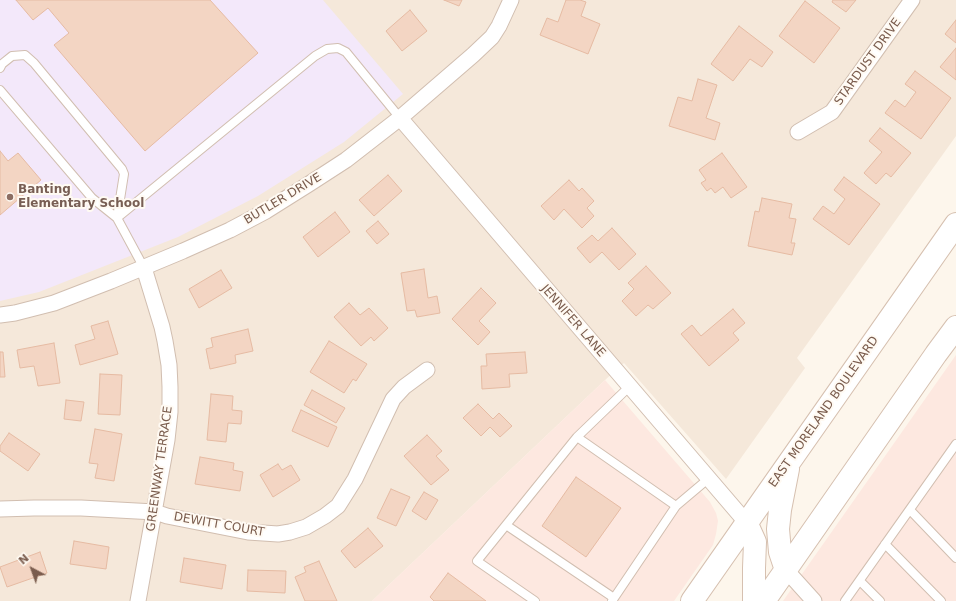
<!DOCTYPE html>
<style>
body{margin:0}
#map{position:relative;width:956px;height:601px;overflow:hidden;background:#fdf6ec;font-family:"DejaVu Sans",sans-serif}
canvas{display:block}
.north{position:absolute;left:12px;top:549px;width:40px;height:40px;-webkit-text-stroke:3px #fffaf3;paint-order:stroke;rotate:319deg;font-size:11px;font-weight:700;line-height:16px;text-align:center;color:#7a5c4d}
.north::after{content:'';display:block;margin:auto;width:14px;height:18px;background:#7a5c4d;clip-path:polygon(50% 0,100% 100%,50% 72%,0 100%)}
</style>
<div id="map">
<canvas width="956" height="601"></canvas>
<div class="north">N</div>
</div>
<script>
const context = document.querySelector('canvas').getContext('2d');
context.lineJoin = 'round';
function paint(path, color) { context.fillStyle = color; context.fill(path, 'evenodd'); }
const poly = rows => new Path2D(rows.map(r => 'M' + r).join(''));
function trace(path, color, width, dash) { context.strokeStyle = color; context.lineWidth = width; context.lineCap = dash ? 'butt' : 'round'; context.setLineDash(dash || []); context.stroke(path); }
function drawText(font, color, halo, rows, align = 'center') {
  context.font = font + ' "DejaVu Sans",sans-serif'; context.lineWidth = 4; context.setLineDash([]); context.textBaseline = 'middle'; context.strokeStyle = halo; context.fillStyle = color; for (const [text, x, y, turn = 0] of rows) {
    context.save(); context.translate(x, y); context.rotate((+turn || 0) * Math.PI / 180); context.textAlign = isNaN(turn) ? turn : align; if (halo) context.strokeText(text, 0, 0); context.fillText(text, 0, 0); context.restore();
  }
}
const residential = poly([
 [0,0,956,0,956,136,797,358,805,368,726,479,624,363,605,380,372,601,0,601]
]);
const commercial = poly([
 [956,355,956,601,783,601,871,476],
 [605,380,710,502,716,513,718,521,716,534,713,545,674,601,372,601]
]);
const education = poly([
 [0,0,323,0,403,94,344,142,258,196,178,237,39,292,0,301]
]);
const building = poly([
 [16,0,210,0,258,53,145,151,54,45,69,33,48,8,33,20,16,0],
 [444,0,462,0,459,6,444,0],
 [566,0,580,0,586,2,581,16,600,24,588,54,540,35,547,18,558,22,566,0],
 [833,0,856,0,846,12,832,2,833,0],
 [805,1,840,28,814,63,779,36,805,1],
 [410,10,427,31,402,51,386,31,410,10],
 [956,20,956,43,945,34,956,20],
 [739,26,773,52,762,67,750,59,733,81,711,64,739,26],
 [956,48,956,80,940,67,956,48],
 [915,71,951,98,921,139,885,113,895,100,905,107,916,92,905,84,915,71],
 [698,79,717,85,706,118,720,123,715,140,669,126,678,97,692,101,698,79],
 [880,128,911,153,891,177,886,173,876,184,864,173,882,152,869,141,880,128],
 [0,151,8,161,18,153,41,180,0,215,0,151],
 [722,153,747,187,731,198,723,187,715,193,711,188,707,191,701,183,706,180,699,170,722,153],
 [388,175,402,191,374,216,359,200,388,175],
 [844,177,880,204,849,245,813,219,823,206,834,214,845,199,834,190,844,177],
 [569,180,579,191,582,188,594,201,587,208,594,216,582,228,564,209,554,220,541,206,569,180],
 [762,198,792,204,789,218,796,219,791,243,795,243,792,255,748,246,755,211,759,212,762,198],
 [335,212,350,232,318,257,303,237,335,212],
 [378,221,389,234,377,244,366,231,378,221],
 [612,228,636,254,619,270,602,252,590,263,577,248,592,235,598,241,612,228],
 [646,266,671,293,653,309,648,305,636,316,622,301,634,289,628,283,646,266],
 [424,269,428,298,437,296,440,313,417,317,415,310,407,311,401,273,424,269],
 [221,270,232,288,199,308,189,289,221,270],
 [481,288,496,303,479,321,490,332,478,345,452,319,481,288],
 [349,303,360,315,369,308,388,328,374,341,371,337,361,346,334,317,349,303],
 [733,309,745,323,733,333,739,340,709,366,681,334,692,325,701,336,733,309],
 [108,321,118,354,80,365,75,345,95,339,91,326,108,321],
 [248,329,253,351,235,355,236,363,210,369,206,349,213,347,211,338,248,329],
 [329,341,367,364,356,381,353,379,344,393,310,372,329,341],
 [54,343,60,383,38,386,34,366,20,368,17,350,54,343],
 [0,352,3,352,5,377,0,377,0,352],
 [525,352,527,373,509,374,510,387,482,389,481,366,487,366,486,354,525,352],
 [100,374,122,375,120,415,98,414,100,374],
 [312,390,345,408,336,423,304,405,312,390],
 [211,394,233,396,232,410,242,411,241,424,228,423,226,442,207,440,211,394],
 [66,400,84,402,81,421,64,419,66,400],
 [478,404,493,419,499,413,512,426,500,437,490,427,481,436,463,418,478,404],
 [301,410,337,427,328,447,292,431,301,410],
 [95,429,122,434,114,481,95,478,98,464,89,463,95,429],
 [9,433,40,454,28,471,0,451,0,446,9,433],
 [427,435,442,451,436,456,449,470,431,485,404,456,427,435],
 [200,457,234,463,233,470,243,472,240,491,195,484,200,457],
 [278,464,282,470,291,465,300,480,273,497,260,475,278,464],
 [576,477,621,508,586,557,542,526,576,477],
 [391,489,410,497,396,526,377,518,391,489],
 [424,492,438,500,426,520,412,511,424,492],
 [368,528,383,546,355,568,341,551,368,528],
 [74,541,109,547,106,569,70,564,74,541],
 [40,552,47,573,7,587,0,567,40,552],
 [184,558,226,565,222,589,180,582,184,558],
 [319,561,337,601,305,601,295,577,306,572,304,567,319,561],
 [248,570,286,571,285,593,247,591,248,570],
 [448,573,486,601,434,601,430,597,448,573]
]);
const service = poly([
 [0,68,2,64,12,56,25,55,34,63,122,169,124,174,117,218,92,198,0,90],
 [144,268,117,218,315,56,327,49,338,48,346,52,400,118],
 [577,437,676,506,612,601],
 [676,506,708,479],
 [910,510,956,558],
 [506,525,614,598],
 [885,544,941,601],
 [860,581,880,601],
 [535,601,477,561,577,437,629,387],
 [845,601,956,444]
]);
const minor = poly([
 [400,118,746,522],
 [798,132,832,112,912,0],
 [0,315,15,313,54,303,111,281,183,251,230,230,266,211,309,184,346,160,400,118,473,55,492,37,499,26,511,0],
 [0,509,34,508,81,508,155,512,167,516,248,532,278,534,290,532,306,527,325,516,338,506,355,479,393,399,404,387,427,370],
 [786,570,814,601],
 [138,601,167,440,170,412,170,387,169,365,165,341,162,327,144,268]
]);
const secondary = poly([
 [746,522,755,542,754,568,754,601],
 [786,570,780,552,778,529,780,510,788,469],
 [692,601,956,224],
 [764,601,936,354,956,327]
]);
const markers = [
 [10,197,4,"#8d6e63"]
];
const streetNames = [
 ["STARDUST DRIVE",868,62,-54],
 ["BUTLER DRIVE",283,199,-31],
 ["JENNIFER LANE",573,321,49],
 ["EAST MORELAND BOULEVARD",824,412,-55],
 ["GREENWAY TERRACE",160,469,-82],
 ["DEWITT COURT",219,525,10]
];
const educationNames = [
 ["Banting",18,190],
 ["Elementary School",18,204]
];
paint(residential, '#f5e8da');
paint(commercial, '#fde8e0');
paint(education, '#f3e8fa');
paint(building, '#f3d5c3');
trace(building, '#e6bba3', 1);
trace(service, '#d1beb0', 10);
trace(minor, '#d1beb0', 17);
trace(secondary, '#d6c0b0', 24);
trace(service, '#fff', 8);
trace(minor, '#fff', 15);
trace(secondary, '#fff', 22);
for (const [x, y, r, color] of markers) { const dot = new Path2D(); dot.arc(x, y, r, 0, 2 * Math.PI); context.fillStyle = color; context.fill(dot); trace(dot, '#fffaf3', 1.5); }
drawText('12px', '#7a5c4d', '#fffaf3', streetNames);
drawText('bold 12px', '#785e54', '#fffaf3', educationNames, 'left');
</script>
